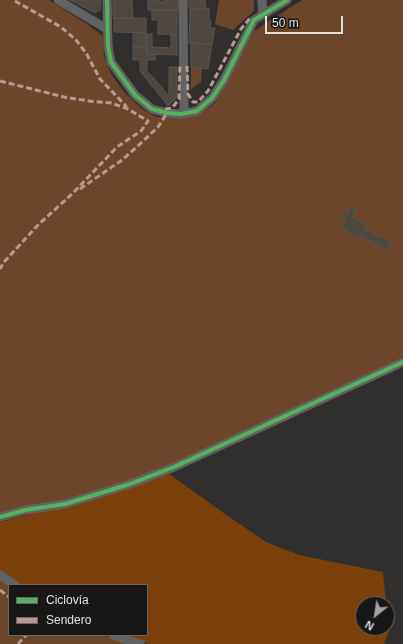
<!DOCTYPE html>
<meta charset="utf-8">
<style>
body{margin:0}
#map{position:relative;width:403px;height:644px;overflow:hidden;background:#312f2d;font-family:Helvetica,sans-serif}
canvas{display:block}
.legend{position:absolute;left:8px;top:584px;width:140px;height:52px;box-sizing:border-box;background:#181716;border:1px solid #696766;margin:0;padding:5px 7px;list-style:none;font-size:12px;color:#e2e0df}
.legend li{display:flex;align-items:center;gap:8px;height:20px}
.legend b{width:20px;border:1px solid #696766}
.north{position:absolute;left:355px;top:596px;width:40px;height:40px;box-sizing:border-box;background:#181716;border:1px solid #696766;border-radius:50%;rotate:210deg;font-size:11px;font-weight:700;line-height:16px;text-align:center;color:#e2e0df}
.north::after{content:'';display:block;margin:auto;width:14px;height:18px;background:#a4a2a1;clip-path:polygon(50% 0,100% 100%,50% 72%,0 100%)}
.scale{position:absolute;left:265px;top:16px;width:78px;height:18px;box-sizing:border-box;border:2px solid #e2e0df;border-top:0;padding-left:5px;font-size:12px;line-height:14px;white-space:nowrap;color:#e2e0df;-webkit-text-stroke:3px #181716;paint-order:stroke}
</style>
<div id="map">
<canvas width="403" height="644"></canvas>
<ul class="legend">
<li><b style="height:5px;background:#56b35d"></b>Ciclovía</li>
<li><b style="height:5px;background:#b69a8f"></b>Sendero</li>
</ul>
<div class="north">N</div>
<div class="scale">50 m</div>
</div>
<script>
const context = document.querySelector('canvas').getContext('2d');
context.lineJoin = 'round';
function paint(path, color) { context.fillStyle = color; context.fill(path, 'evenodd'); }
const poly = rows => new Path2D(rows.map(r => 'M' + r).join(''));
function trace(path, color, width, dash) { context.strokeStyle = color; context.lineWidth = width; context.lineCap = dash ? 'butt' : 'round'; context.setLineDash(dash || []); context.stroke(path); }
const green = poly([
 [0,0,49,0,87,24,103,36,104,56,111,74,125,93,142,109,157,117,177,118,193,116,206,110,215,103,254,31,302,0,403,0,403,357,384,368,176,464,85,496,0,514],
 [219,0,254,0,254,11,233,30,215,24],
 [191,67,202,68,201,82,191,89],
 [0,579,9,585,9,635,104,635,126,644,0,644]
]);
const forest = poly([
 [168,473,225,514,266,542,299,555,383,572,386,604,363,604,363,628,387,628,387,614,389,631,384,644,150,644,119,635,147,635,147,585,18,585,0,573,0,522,25,515,79,503]
]);
const building = poly([
 [70,0,101,0,100,10,95,13,70,0],
 [113,0,132,0,133,18,113,18,113,0],
 [148,0,160,0,160,2,164,2,164,0,179,0,179,9,177,9,177,10,148,10,148,0],
 [189,0,205,0,206,9,191,9,189,8,189,0],
 [190,9,209,9,209,20,211,20,210,28,215,28,212,44,189,43,190,9],
 [152,10,177,10,177,35,158,34,158,20,152,20,152,10],
 [114,18,146,18,146,33,114,32,114,18],
 [133,32,146,33,146,47,133,47,133,32],
 [146,34,152,34,152,47,171,48,171,35,177,35,177,55,147,54,146,34],
 [191,43,212,44,208,69,191,67,191,43],
 [133,47,147,47,147,54,156,55,155,60,147,60,147,72,152,76,169,96,169,67,177,67,177,97,168,106,140,71,140,60,133,60,133,47],
 [351,207,356,210,352,218,366,224,364,229,391,242,387,250,359,236,358,238,346,232,347,230,341,227,346,218,340,215,342,212,347,215,351,207]
]);
const street = poly([
 [58,0,107,29],
 [107,0,108,46,111,62,135,95,152,109,167,113,181,114,197,111,212,98,224,80,254,20,287,0],
 [183,0,184,113],
 [262,0,263,15],
 [0,517,25,510,65,504,130,484,174,467,403,362],
 [0,575,15,585],
 [113,635,140,644]
]);
const quiet = poly([
 [15,1,61,27,76,40,86,53,100,79,127,107],
 [187,66,188,94,193,102,198,102,208,91,241,29,251,17],
 [0,81,64,97,89,101,111,103,128,109,148,121,141,131,117,147,72,194,38,225,4,262,0,269],
 [165,109,172,108,179,99,180,65],
 [80,189,122,160,141,143,158,127,167,113],
 [0,590,9,597],
 [18,644,26,635]
]);
const cycleway = poly([
 [107,0,108,46,111,62,135,95,152,109,167,113,181,114,197,111,212,98,224,80,254,20,287,0],
 [0,517,25,510,65,504,130,484,174,467,403,362]
]);
paint(green, '#6d452a');
paint(forest, '#7b400b');
paint(building, '#50473f');
trace(building, '#565553', 1);
trace(street, '#626262', 9);
trace(quiet, '#b69a8f', 3, [6, 3]);
trace(cycleway, '#56b35d', 4);
</script>
